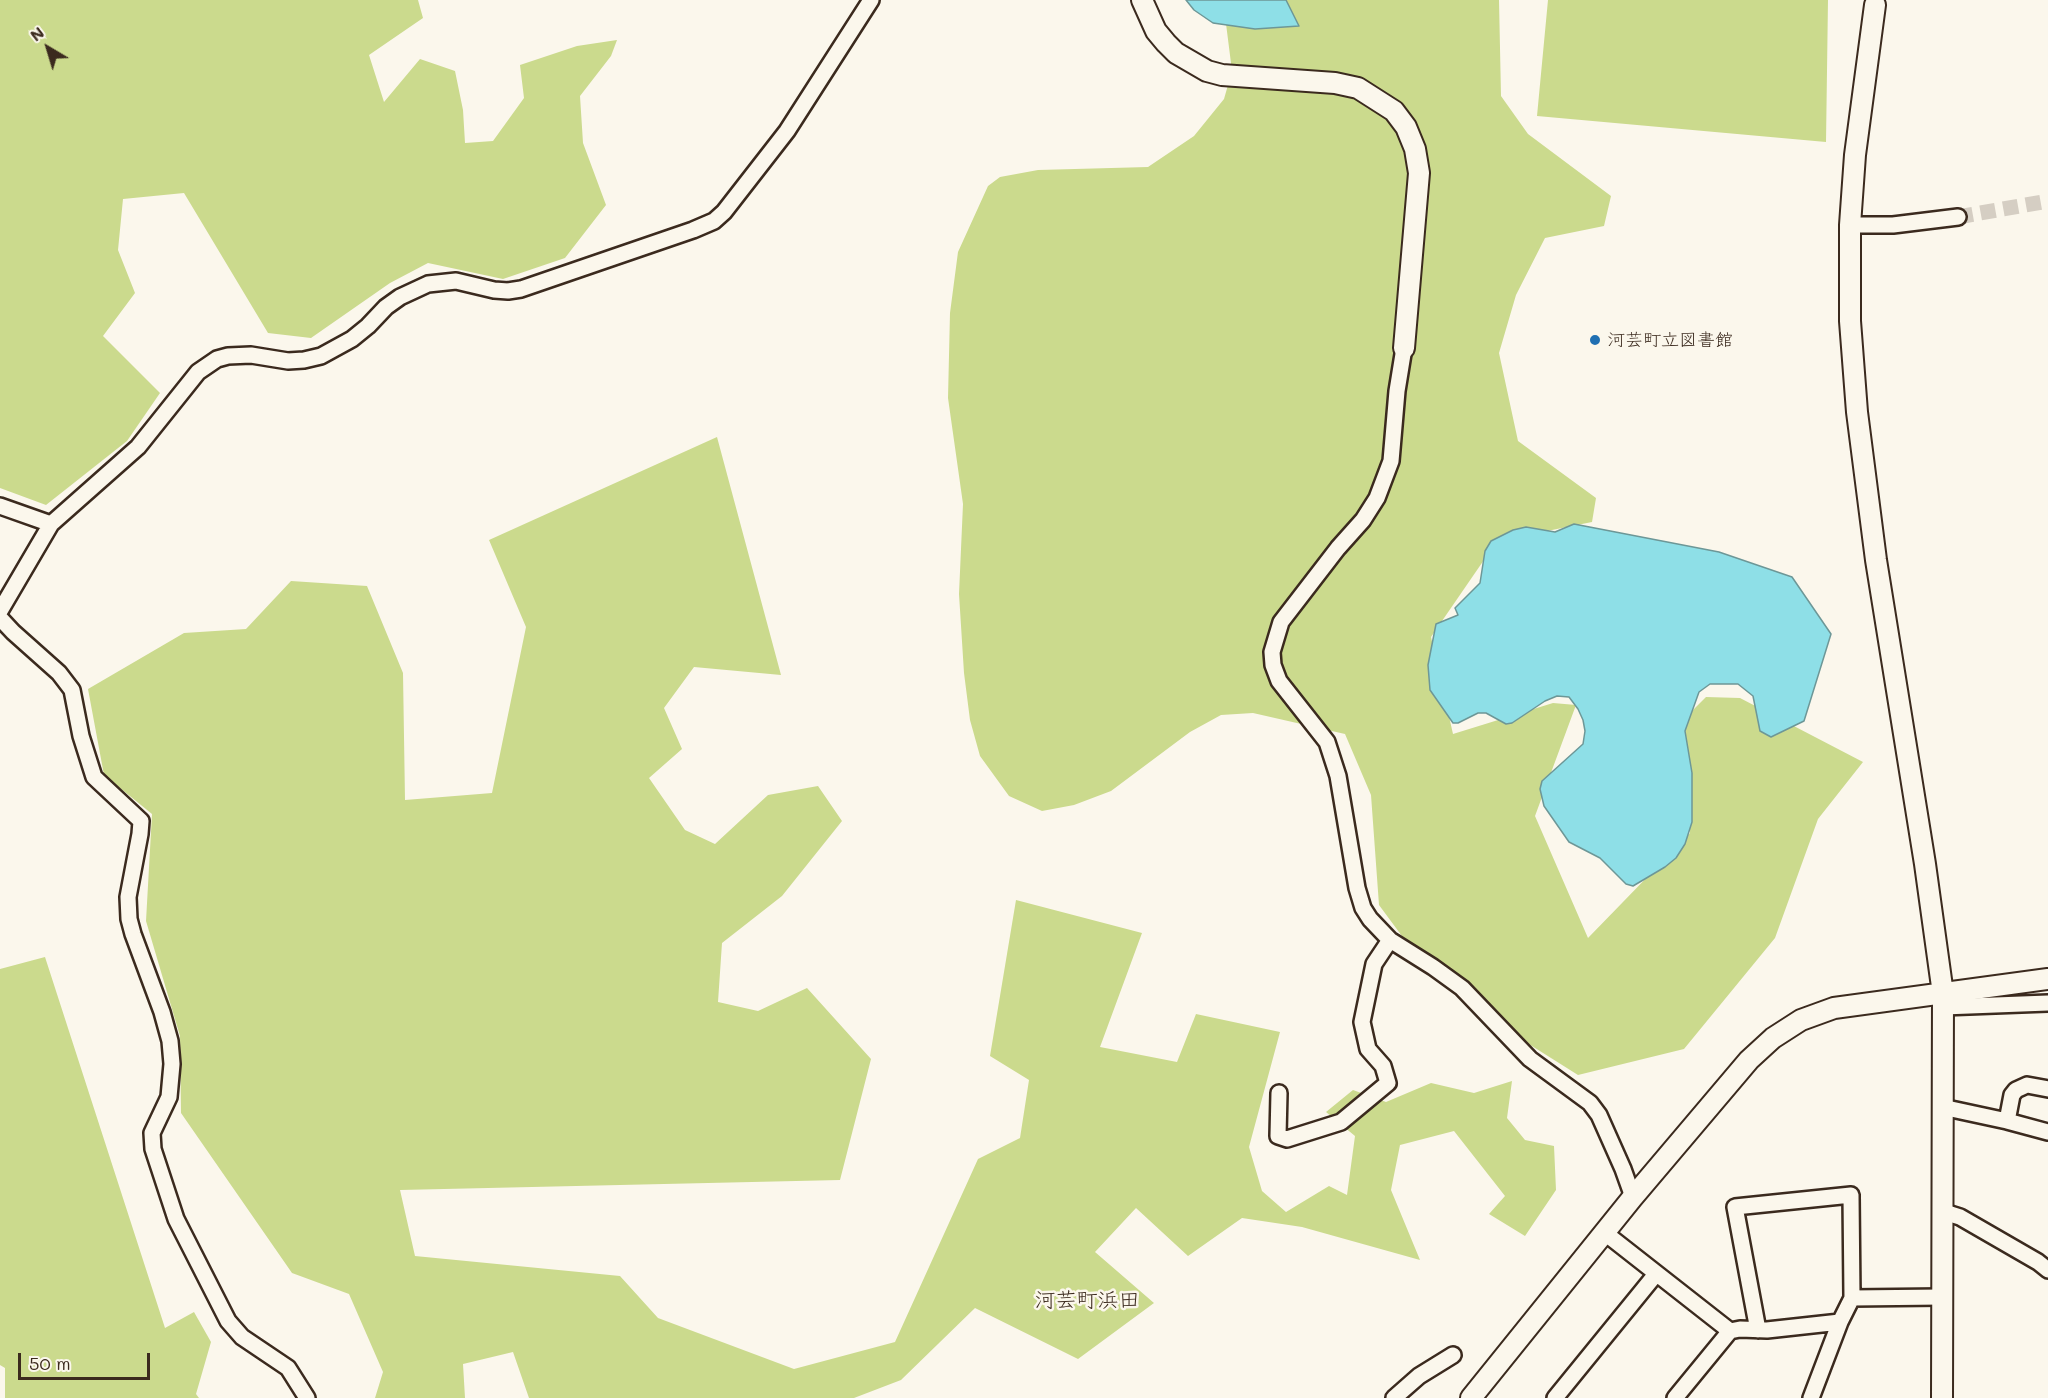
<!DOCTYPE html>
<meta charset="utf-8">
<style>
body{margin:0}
#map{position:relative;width:2048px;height:1398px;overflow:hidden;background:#fbf7ec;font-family:Mali,sans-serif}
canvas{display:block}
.north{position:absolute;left:18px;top:18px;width:60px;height:60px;-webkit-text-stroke:4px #fbf7ec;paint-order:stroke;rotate:322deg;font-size:16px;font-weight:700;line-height:24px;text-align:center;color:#3b2a1e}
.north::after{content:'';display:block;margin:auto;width:21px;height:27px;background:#3b2a1e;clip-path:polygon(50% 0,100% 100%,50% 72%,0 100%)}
.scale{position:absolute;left:18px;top:1353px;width:132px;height:27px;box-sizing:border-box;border:3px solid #3b2a1e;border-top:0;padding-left:8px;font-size:18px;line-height:21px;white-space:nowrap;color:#3b2a1e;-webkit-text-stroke:4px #fbf7ec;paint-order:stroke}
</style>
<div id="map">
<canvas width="2048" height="1398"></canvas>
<div class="north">N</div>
<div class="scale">50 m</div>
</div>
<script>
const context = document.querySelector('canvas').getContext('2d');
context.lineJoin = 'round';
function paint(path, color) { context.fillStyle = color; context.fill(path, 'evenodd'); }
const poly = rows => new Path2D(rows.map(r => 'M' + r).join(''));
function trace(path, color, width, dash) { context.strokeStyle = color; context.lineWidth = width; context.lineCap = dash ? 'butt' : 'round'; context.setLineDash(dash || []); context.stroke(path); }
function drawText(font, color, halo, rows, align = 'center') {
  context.font = font + ' Mali,"Klee One",sans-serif'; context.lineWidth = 5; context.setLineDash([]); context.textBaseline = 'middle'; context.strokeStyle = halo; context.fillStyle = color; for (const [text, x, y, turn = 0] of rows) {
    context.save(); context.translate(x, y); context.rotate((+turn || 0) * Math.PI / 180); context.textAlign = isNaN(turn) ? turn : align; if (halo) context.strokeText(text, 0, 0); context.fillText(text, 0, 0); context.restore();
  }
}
const green = poly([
 [0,0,418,0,423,18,369,55,384,102,420,59,455,71,463,110,465,143,493,141,524,98,520,65,577,46,617,40,611,56,580,96,583,143,606,205,565,258,503,279,428,263,390,283,311,338,268,333,184,193,123,199,118,250,135,293,103,336,160,393,127,441,46,505,0,488],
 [1223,0,1499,0,1501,96,1528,134,1611,196,1604,226,1545,238,1516,295,1499,353,1518,441,1596,498,1592,522,1497,541,1431,637,1453,734,1553,703,1576,705,1535,816,1588,938,1690,833,1681,722,1706,697,1740,698,1863,762,1818,819,1775,938,1684,1049,1578,1075,1524,1041,1427,970,1379,905,1371,795,1345,734,1253,713,1221,715,1190,732,1111,791,1074,805,1042,811,1009,796,980,756,970,720,964,673,959,594,963,504,948,398,950,313,958,252,988,186,1000,177,1038,170,1148,167,1194,136,1224,99,1232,71],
 [1548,0,1828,0,1826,142,1537,116],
 [717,437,781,675,694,667,664,708,682,749,649,778,685,830,715,844,768,795,818,786,842,821,782,896,722,943,718,1002,758,1011,807,988,871,1059,840,1180,400,1190,415,1256,620,1276,658,1318,794,1369,895,1342,978,1159,1020,1138,1029,1080,990,1056,1016,900,1142,933,1100,1047,1177,1062,1196,1014,1280,1032,1249,1147,1262,1191,1286,1212,1329,1186,1347,1195,1355,1136,1326,1112,1353,1090,1386,1102,1431,1083,1474,1093,1512,1081,1507,1118,1525,1140,1554,1146,1556,1190,1525,1236,1489,1214,1505,1196,1454,1131,1400,1145,1391,1190,1420,1260,1302,1227,1242,1218,1188,1256,1136,1208,1095,1252,1154,1303,1078,1359,975,1308,901,1380,854,1398,529,1398,513,1352,463,1364,465,1398,375,1398,383,1372,349,1294,292,1273,181,1113,180,1036,146,921,152,814,104,775,88,689,184,633,246,629,291,581,367,586,403,673,405,800,492,793,526,627,489,540],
 [45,957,165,1328,194,1312,211,1342,196,1394,199,1398,5,1398,5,1368,0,1365,0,969]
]);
const water = poly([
 [1186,0,1286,0,1299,26,1255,29,1213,23,1194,10,1186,0],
 [1574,524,1719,552,1792,577,1831,634,1804,721,1771,737,1760,731,1753,696,1738,684,1710,684,1699,692,1685,731,1692,773,1692,822,1685,844,1676,858,1665,867,1633,886,1626,884,1600,858,1569,842,1544,806,1540,789,1542,781,1583,744,1585,731,1583,720,1578,709,1569,697,1557,696,1545,701,1512,723,1506,724,1486,713,1478,713,1458,723,1453,723,1430,690,1428,665,1436,624,1458,615,1455,608,1480,583,1485,551,1491,541,1513,530,1526,527,1555,532,1574,524]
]);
const minorTunnel = poly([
 [1958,217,2048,201]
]);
const minor = poly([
 [1850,225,1893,225,1958,217],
 [1404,348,1397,391,1391,461,1377,498,1363,520,1338,548,1281,622,1272,652,1273,665,1279,681,1327,742,1338,776,1357,888,1363,908,1370,919,1390,940,1433,967,1462,988,1530,1059,1590,1103,1599,1115,1623,1169,1633,1197],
 [0,506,51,524],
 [0,611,51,524,138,447,198,372,217,359,228,356,251,355,288,361,304,360,321,356,352,339,368,326,386,307,400,297,428,284,456,281,494,290,508,291,521,289,693,230,714,221,724,212,787,131,871,0],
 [0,618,13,632,59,673,72,690,81,736,94,777,141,821,140,834,128,897,129,919,133,934,162,1012,170,1041,172,1064,169,1097,152,1133,153,1149,176,1219,228,1321,242,1337,288,1368,307,1398],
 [1943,1007,2048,1003],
 [1279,1093,1278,1136,1287,1139,1341,1122,1388,1083,1383,1066,1368,1049,1362,1022,1374,964,1390,940],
 [1942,1107,2007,1121,2012,1095,2016,1090,2027,1085,2048,1089],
 [2007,1121,2048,1132],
 [1941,1211,1960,1217,2038,1262,2048,1270],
 [1605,1233,1730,1331,1740,1329,1767,1330,1840,1322,1852,1298,1942,1297],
 [1758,1330,1735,1207,1851,1195,1852,1298],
 [1394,1398,1419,1376,1453,1355],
 [1555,1398,1656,1274],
 [1675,1398,1730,1331],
 [1811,1398,1840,1322]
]);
const tertiary = poly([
 [1142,0,1156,31,1166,43,1176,53,1207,71,1222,75,1335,83,1358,88,1394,111,1406,127,1415,149,1419,173,1404,348],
 [1875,5,1855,155,1850,225,1850,321,1857,412,1876,560,1925,864,1943,994,1942,1398],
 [1471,1398,1633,1197,1749,1060,1773,1038,1801,1020,1834,1008,2048,979]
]);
const markers = [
 [1595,340,6,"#1f6fb2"]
];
const poiNames = [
 ["河芸町立図書館",1607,340]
];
const quarterNames = [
 ["河芸町浜田",1087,1301]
];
paint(green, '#cbda8d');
paint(water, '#8edfe7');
trace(water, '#6d9797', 1.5);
trace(minorTunnel, '#d5cec3', 15, [15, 8]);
trace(minor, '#3b2a1e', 20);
trace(tertiary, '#3b2a1e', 24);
trace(minor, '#fbf7ec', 15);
trace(tertiary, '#fbf7ec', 20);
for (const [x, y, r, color] of markers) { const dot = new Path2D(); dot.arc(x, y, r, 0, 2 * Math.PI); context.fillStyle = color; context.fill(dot); trace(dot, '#fbf7ec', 2); }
drawText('18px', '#3b2a1e', '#fbf7ec', poiNames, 'left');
drawText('21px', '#3b2a1e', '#fbf7ec', quarterNames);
</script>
